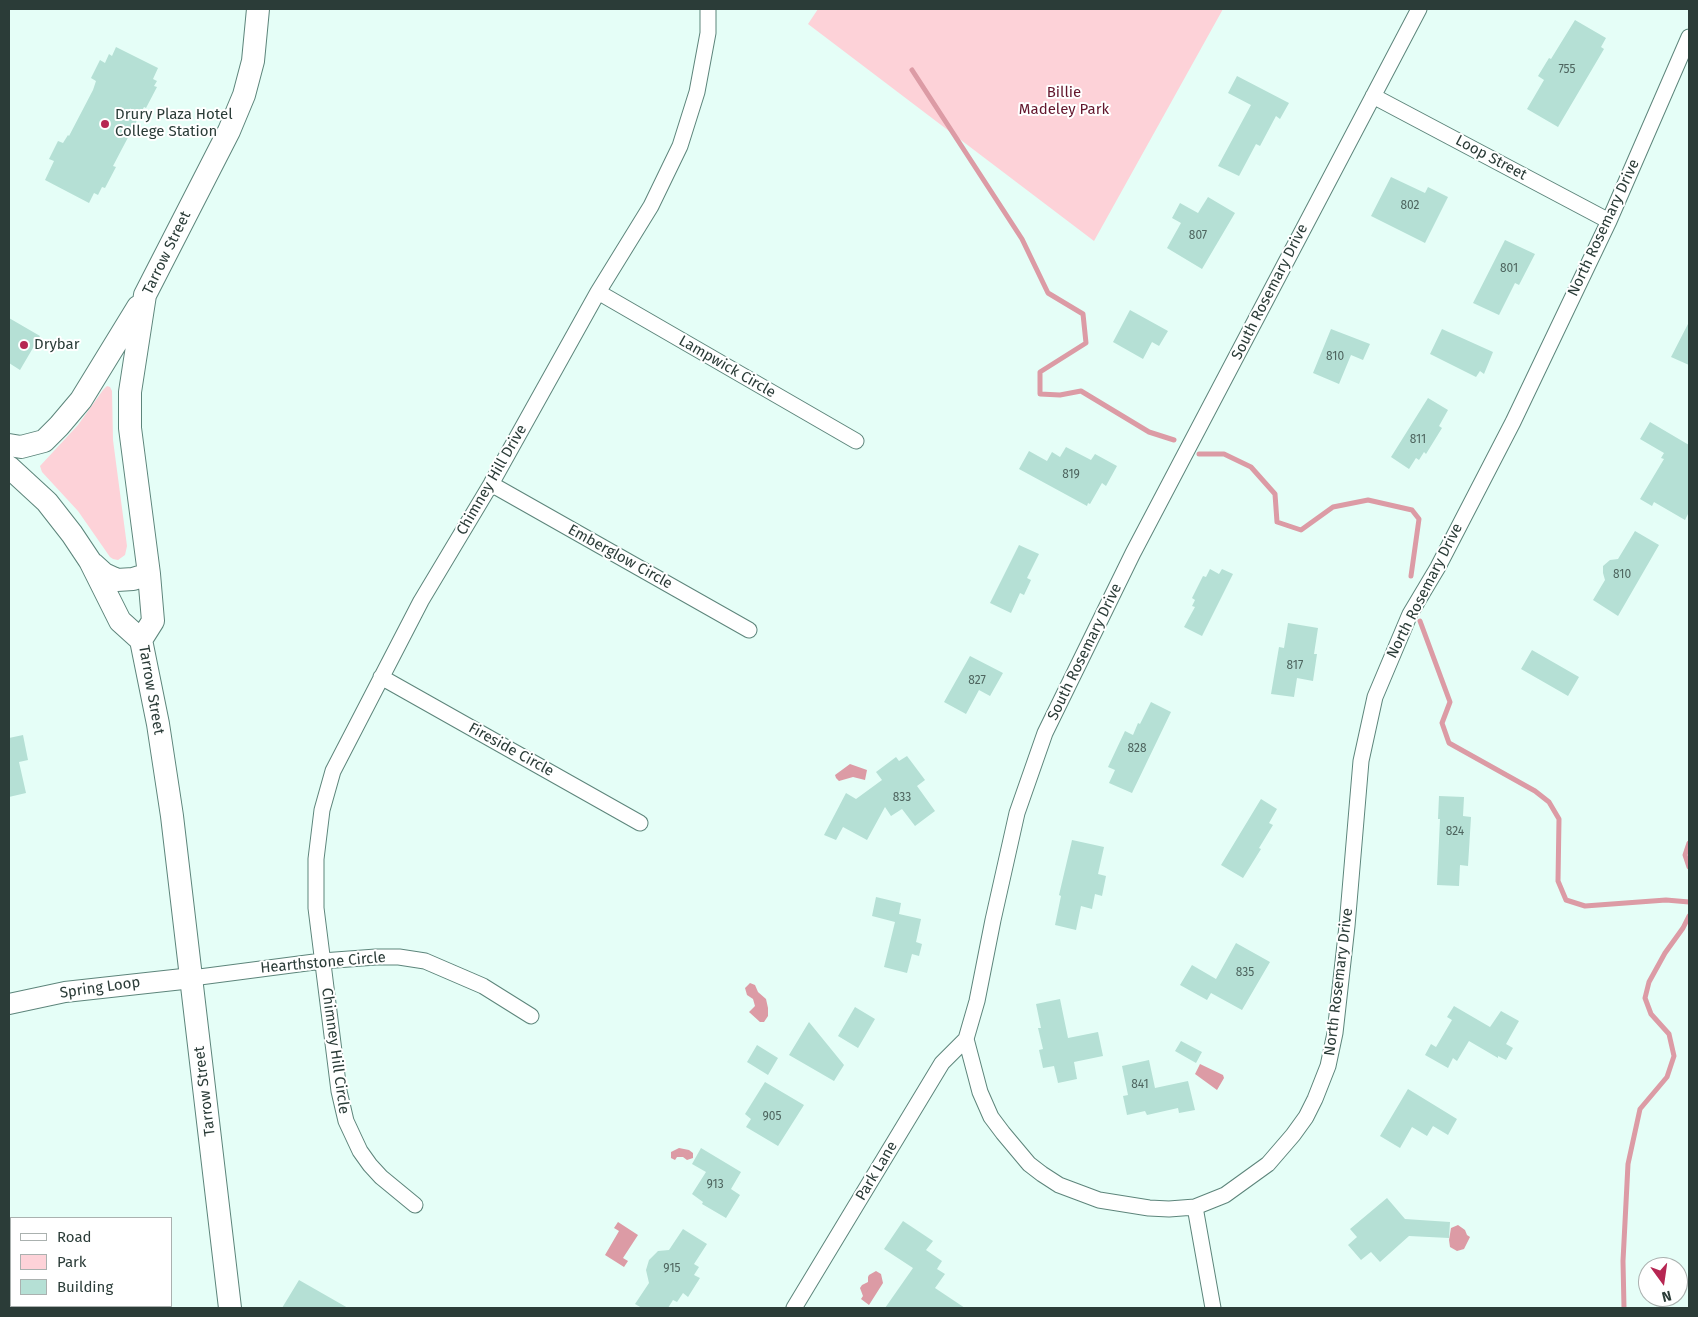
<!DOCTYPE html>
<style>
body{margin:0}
#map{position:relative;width:1698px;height:1317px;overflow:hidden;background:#e5fef7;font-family:"Fira Sans",sans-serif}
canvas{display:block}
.frame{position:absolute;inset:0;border:10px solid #2b3c38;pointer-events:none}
.legend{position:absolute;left:10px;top:1217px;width:162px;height:90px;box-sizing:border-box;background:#fff;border:1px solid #aab1af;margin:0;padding:6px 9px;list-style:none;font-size:15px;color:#2b3c38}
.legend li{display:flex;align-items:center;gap:10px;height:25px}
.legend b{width:25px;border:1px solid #aab1af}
.north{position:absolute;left:1638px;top:1257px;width:50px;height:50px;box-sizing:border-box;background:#fff;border:1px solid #aab1af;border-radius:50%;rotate:166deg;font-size:14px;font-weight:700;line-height:20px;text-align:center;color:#2b3c38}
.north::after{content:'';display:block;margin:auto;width:18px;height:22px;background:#b62652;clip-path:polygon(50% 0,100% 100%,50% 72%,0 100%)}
</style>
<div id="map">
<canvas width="1698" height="1317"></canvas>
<div class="frame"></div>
<ul class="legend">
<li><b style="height:6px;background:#fff"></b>Road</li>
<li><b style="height:14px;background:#fdd2d8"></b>Park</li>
<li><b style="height:14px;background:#b5e0d5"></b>Building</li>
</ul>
<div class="north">N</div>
</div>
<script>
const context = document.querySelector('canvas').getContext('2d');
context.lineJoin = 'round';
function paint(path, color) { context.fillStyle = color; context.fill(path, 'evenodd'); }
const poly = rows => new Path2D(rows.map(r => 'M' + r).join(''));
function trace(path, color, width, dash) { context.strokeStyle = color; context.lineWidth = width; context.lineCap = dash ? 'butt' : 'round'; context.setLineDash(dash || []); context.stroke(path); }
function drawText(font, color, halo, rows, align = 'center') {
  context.font = font + ' "Fira Sans",sans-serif'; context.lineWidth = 4; context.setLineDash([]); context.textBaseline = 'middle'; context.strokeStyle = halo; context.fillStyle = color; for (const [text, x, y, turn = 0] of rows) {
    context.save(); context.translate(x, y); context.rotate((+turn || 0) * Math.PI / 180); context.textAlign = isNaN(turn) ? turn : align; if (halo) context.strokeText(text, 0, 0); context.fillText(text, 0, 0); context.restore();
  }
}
const green = poly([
 [818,9,1223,9,1094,241,808,24],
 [107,386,110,387,112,391,113,440,127,546,125,555,118,560,113,559,110,557,78,511,42,472,40,466,78,425,103,390]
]);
const water = poly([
 [850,764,867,770,865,780,853,777,839,781,836,778,835,775],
 [750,983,755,985,758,992,766,999,768,1008,768,1016,764,1022,760,1022,749,1012,755,1006,753,999,747,995,745,988],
 [1200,1064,1223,1075,1224,1078,1217,1090,1195,1074],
 [679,1148,689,1150,693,1153,693,1158,687,1160,683,1157,677,1157,675,1160,671,1158,671,1152],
 [618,1222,638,1235,623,1258,628,1261,624,1267,605,1255,619,1231,614,1228],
 [1458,1225,1465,1230,1467,1235,1470,1237,1464,1249,1457,1251,1450,1247,1449,1240,1451,1228],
 [876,1271,881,1274,883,1283,869,1305,861,1299,863,1296,860,1288,862,1285,868,1282,868,1277,869,1275]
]);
const stream = poly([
 [912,70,1022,239,1048,293,1083,314,1086,343,1040,372,1040,394,1060,395,1081,391,1149,432,1174,440],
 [1199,454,1224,454,1251,467,1275,494,1277,522,1301,530,1333,507,1368,500,1412,510,1419,519,1411,576],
 [1420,621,1450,702,1442,723,1449,743,1535,791,1549,802,1559,819,1558,881,1566,900,1585,906,1666,900,1689,902],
 [1689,843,1685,855,1689,867],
 [1624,1308,1623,1261,1628,1164,1640,1109,1667,1077,1674,1056,1669,1034,1651,1014,1645,998,1649,982,1665,953,1683,928,1689,916]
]);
const building = poly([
 [1575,20,1606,38,1601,47,1604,49,1558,127,1527,109,1544,80,1538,76,1549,58,1551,59],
 [116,47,158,68,153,79,157,81,154,86,157,87,146,108,144,107,113,166,116,167,105,188,102,187,98,195,94,193,89,203,45,180,54,161,49,159,58,141,63,143,68,135,69,136,93,90,96,81,91,78,100,60,105,63,109,54,112,56],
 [1237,76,1289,103,1280,119,1276,116,1260,146,1256,144,1239,176,1218,166,1251,105,1228,93],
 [1391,177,1425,193,1428,187,1448,197,1425,243,1371,216],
 [1208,197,1235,213,1202,269,1167,248,1181,223,1172,218,1180,203,1198,213],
 [1505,240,1535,254,1519,285,1515,283,1499,315,1473,303],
 [1130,310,1168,331,1159,346,1152,342,1143,359,1113,342],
 [9,318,40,336,20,370,9,363],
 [1689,322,1689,365,1671,357],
 [1331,329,1370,344,1363,360,1351,355,1339,384,1313,373],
 [1442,329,1493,352,1484,374,1480,371,1476,377,1430,354],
 [1428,398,1448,410,1439,426,1442,428,1426,454,1424,452,1419,460,1416,458,1409,469,1391,457],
 [1650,422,1689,445,1689,512,1685,520,1654,502,1652,506,1640,499,1664,459,1661,458,1664,453,1640,439],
 [1066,447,1091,460,1095,454,1117,466,1106,486,1102,483,1090,504,1088,503,1087,506,1019,469,1029,451,1047,461,1052,452,1060,457],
 [1635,531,1659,545,1618,616,1593,600,1605,580,1603,573,1603,566,1610,560,1618,559],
 [1019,545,1039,554,1027,578,1031,580,1024,595,1020,593,1011,613,990,603],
 [1210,569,1219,574,1222,569,1233,574,1202,636,1184,627,1195,607,1192,606,1195,600,1192,598,1203,576,1206,577],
 [1288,623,1318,628,1314,654,1317,654,1313,681,1297,678,1294,697,1271,694,1279,647,1284,648],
 [1532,650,1579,677,1568,696,1521,669],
 [970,656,1003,673,990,696,979,690,966,714,944,702],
 [1151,702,1171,712,1132,793,1109,783,1115,770,1108,767,1125,731,1133,735,1138,723,1140,724],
 [23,735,28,760,19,762,26,793,9,797,9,738],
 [907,756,925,780,917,786,935,811,915,826,902,809,891,816,885,807,867,840,843,827,836,840,824,835,846,793,856,799,882,780,876,772,896,757,899,761],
 [1439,796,1464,797,1463,816,1471,817,1468,866,1460,865,1459,886,1437,885,1440,819,1438,819],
 [1261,799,1277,809,1269,823,1273,825,1259,848,1261,849,1243,878,1221,865],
 [1072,840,1104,847,1098,874,1106,876,1102,896,1095,894,1092,909,1081,906,1076,930,1055,925,1061,896,1059,895],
 [876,897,901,903,899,914,921,919,916,942,922,944,919,956,912,954,907,973,884,967,895,922,872,916],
 [1236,943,1270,962,1242,1010,1211,993,1207,1000,1180,985,1192,965,1216,979],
 [1060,999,1068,1038,1098,1032,1103,1056,1074,1062,1077,1079,1058,1083,1054,1066,1043,1068,1039,1050,1043,1049,1038,1028,1041,1028,1036,1004],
 [1454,1006,1490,1027,1501,1011,1519,1021,1506,1044,1513,1048,1506,1060,1498,1056,1498,1058,1469,1041,1457,1061,1453,1058,1448,1068,1425,1055,1431,1044,1436,1047,1452,1020,1447,1017],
 [855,1007,875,1019,858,1048,838,1036],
 [809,1022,844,1065,834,1081,789,1055],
 [1181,1041,1202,1052,1196,1063,1175,1051],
 [757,1045,778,1058,768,1075,747,1062],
 [1149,1060,1155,1088,1188,1081,1195,1110,1179,1113,1178,1108,1147,1115,1145,1111,1127,1115,1123,1096,1128,1095,1122,1066],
 [765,1082,804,1105,778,1146,746,1127,751,1119,745,1114],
 [1408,1089,1457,1119,1448,1135,1433,1126,1427,1136,1412,1127,1400,1148,1380,1136],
 [701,1148,741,1172,731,1189,740,1195,726,1218,702,1204,703,1202,692,1194,706,1172,692,1164],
 [1387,1198,1405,1219,1450,1222,1449,1238,1409,1236,1380,1262,1371,1252,1361,1260,1348,1245,1357,1237,1350,1229],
 [903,1221,933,1241,926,1250,942,1261,937,1269,945,1274,935,1288,965,1308,885,1308,913,1268,884,1249],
 [683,1229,707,1244,694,1264,699,1267,694,1275,700,1278,688,1297,683,1293,677,1302,673,1300,668,1308,642,1308,635,1304,649,1283,646,1270,649,1260,658,1251,669,1250],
 [299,1280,348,1308,282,1308]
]);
const minor = poly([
 [1419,9,1133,553,1045,733,1017,813,993,920,977,1001,966,1039,980,1092,991,1117,1003,1133,1029,1164,1042,1174,1059,1185,1099,1200,1149,1208,1169,1209,1195,1207,1225,1195,1268,1164,1293,1135,1306,1117,1315,1099,1328,1066,1335,1033,1347,926,1361,761,1375,697,1410,614,1438,567,1513,422,1576,290,1609,221,1689,37],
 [1373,96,1609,221],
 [598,292,856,441],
 [491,484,749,630],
 [381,677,640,823],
 [192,978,322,961,376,957,399,957,425,961,483,986,531,1016],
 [415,1205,381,1177,370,1165,360,1151,346,1121,339,1091,316,908,316,859,322,810,333,771,421,601,491,484,598,292,651,206,680,146,697,92,708,33,708,9],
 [1195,1207,1213,1308],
 [794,1308,942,1063,966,1039]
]);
const tertiary = poly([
 [9,1004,65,992,192,978]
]);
const secondary = poly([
 [9,445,21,447,44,441,59,426,81,400,138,307],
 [9,467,47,502,72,534,90,561,120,621,141,640],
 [93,564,104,574,117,580,133,579,149,574],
 [230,1308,172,816,158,724,141,640,153,621,149,574,130,428,130,392,145,295,229,131,244,95,253,61,258,9]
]);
const markers = [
 [105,124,5,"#b62652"],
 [24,345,5,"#b62652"]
];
const numberNames = [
 ["755",1567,70],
 ["802",1410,206],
 ["807",1198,236],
 ["801",1509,269],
 ["810",1335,357],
 ["811",1418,440],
 ["819",1071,475],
 ["810",1622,575],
 ["817",1295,666],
 ["827",977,681],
 ["828",1137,749],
 ["833",902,798],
 ["824",1455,832],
 ["835",1245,973],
 ["841",1140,1085],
 ["905",772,1117],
 ["913",715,1185],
 ["915",672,1269]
];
const parkNames = [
 ["Billie",1064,93],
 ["Madeley Park",1064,110]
];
const poiNames = [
 ["Drury Plaza Hotel",115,115],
 ["College Station",115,132],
 ["Drybar",34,345]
];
const streetNames = [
 ["Loop Street",1491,158,28],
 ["North Rosemary Drive",1604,228,-65],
 ["Tarrow Street",167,253,-64],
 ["South Rosemary Drive",1270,292,-63],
 ["Lampwick Circle",727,367,30],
 ["Chimney Hill Drive",492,480,-60],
 ["Emberglow Circle",620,557,29],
 ["North Rosemary Drive",1425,591,-63],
 ["South Rosemary Drive",1085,652,-64],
 ["Tarrow Street",151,690,80],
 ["Fireside Circle",511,750,29],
 ["Hearthstone Circle",323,963,-5],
 ["North Rosemary Drive",1339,982,-83],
 ["Spring Loop",100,988,-8],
 ["Chimney Hill Circle",335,1051,82],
 ["Tarrow Street",205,1091,-97],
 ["Park Lane",877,1171,-59]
];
paint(green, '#fdd2d8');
paint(water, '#dc9ba5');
trace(stream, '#dc9ba5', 5);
paint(building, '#b5e0d5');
trace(minor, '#5d857b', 17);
trace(tertiary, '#5d857b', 22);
trace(secondary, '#5d857b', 24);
trace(minor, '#fff', 15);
trace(tertiary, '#fff', 20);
trace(secondary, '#fff', 22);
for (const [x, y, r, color] of markers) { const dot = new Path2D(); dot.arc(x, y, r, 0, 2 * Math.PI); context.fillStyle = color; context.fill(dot); trace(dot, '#fff', 2); }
drawText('12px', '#4e655f', null, numberNames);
drawText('15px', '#62162c', '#fff', parkNames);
drawText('15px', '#2b3c38', '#fff', poiNames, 'left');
drawText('15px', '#2b3c38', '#fff', streetNames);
</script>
